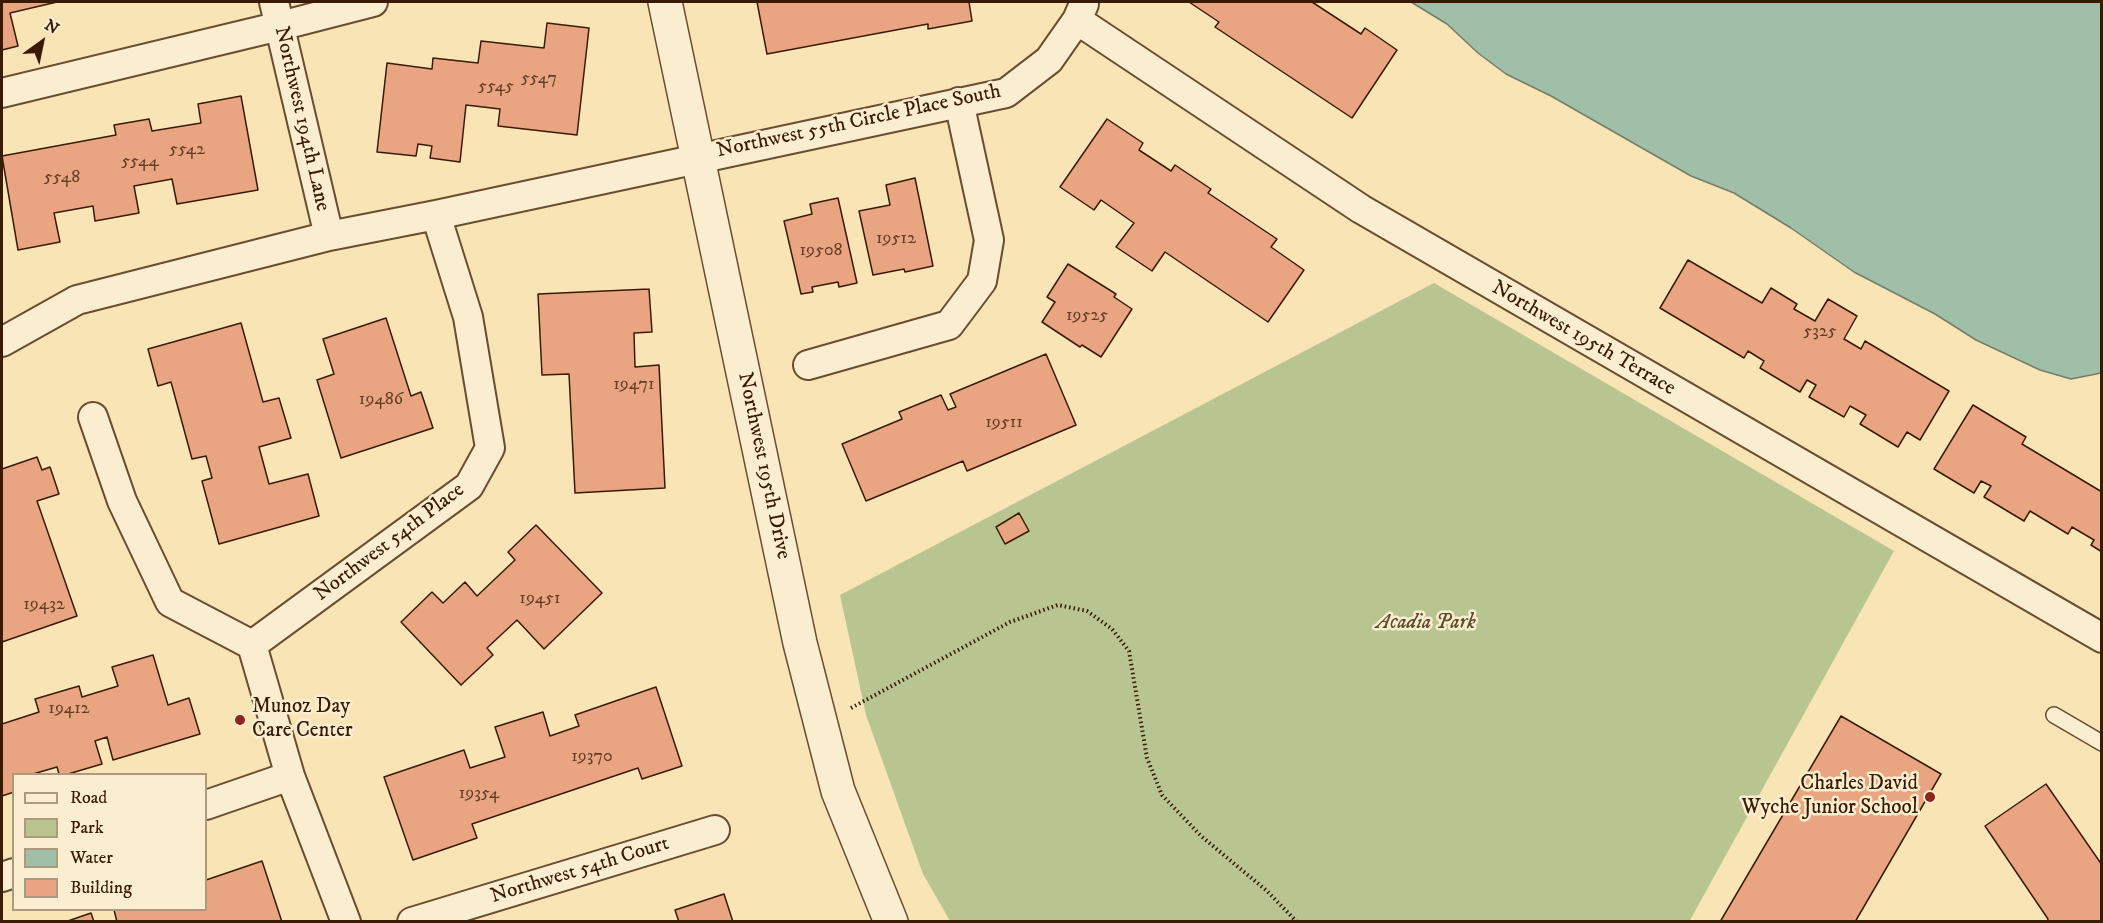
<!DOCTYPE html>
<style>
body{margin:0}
#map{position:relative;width:2103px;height:923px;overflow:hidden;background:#f9e4b5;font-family:"IM FELL DW Pica",serif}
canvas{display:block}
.frame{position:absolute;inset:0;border:3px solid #391b04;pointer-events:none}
.legend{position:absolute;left:12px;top:773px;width:195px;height:138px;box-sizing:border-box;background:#fbedcf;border:2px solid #ad997e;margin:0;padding:8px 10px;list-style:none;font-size:18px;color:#391b04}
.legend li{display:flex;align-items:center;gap:12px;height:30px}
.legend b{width:30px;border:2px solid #ad997e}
.north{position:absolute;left:12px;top:12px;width:60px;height:60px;-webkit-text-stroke:4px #fbedcf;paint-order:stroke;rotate:33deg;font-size:16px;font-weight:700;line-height:24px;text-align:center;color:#391b04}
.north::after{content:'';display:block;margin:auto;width:21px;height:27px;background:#391b04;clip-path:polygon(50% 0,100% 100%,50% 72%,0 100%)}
</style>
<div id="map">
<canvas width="2103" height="923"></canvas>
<div class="frame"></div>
<ul class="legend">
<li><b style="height:8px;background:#fbedcf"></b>Road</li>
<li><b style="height:16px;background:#b9c591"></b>Park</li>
<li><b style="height:16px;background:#9fbfa8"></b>Water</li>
<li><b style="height:16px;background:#e9a582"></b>Building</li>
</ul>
<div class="north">N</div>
</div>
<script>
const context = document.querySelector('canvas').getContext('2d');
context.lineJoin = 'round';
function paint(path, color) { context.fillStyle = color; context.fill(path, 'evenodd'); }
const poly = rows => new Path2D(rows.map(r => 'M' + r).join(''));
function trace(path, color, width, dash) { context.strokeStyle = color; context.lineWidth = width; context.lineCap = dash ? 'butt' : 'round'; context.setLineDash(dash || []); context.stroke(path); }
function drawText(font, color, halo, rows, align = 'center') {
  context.font = font + ' "IM FELL DW Pica",serif'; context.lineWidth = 5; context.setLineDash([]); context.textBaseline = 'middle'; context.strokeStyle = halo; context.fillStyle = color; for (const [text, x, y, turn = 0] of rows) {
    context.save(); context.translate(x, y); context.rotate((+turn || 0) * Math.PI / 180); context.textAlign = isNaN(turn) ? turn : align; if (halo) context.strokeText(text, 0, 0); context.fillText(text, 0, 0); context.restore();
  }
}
const green = poly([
 [1434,283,1894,551,1689,922,950,921,923,874,866,715,840,595]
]);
const water = poly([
 [1411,2,2101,2,2101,373,2071,379,2040,370,1976,340,1935,314,1854,272,1791,228,1734,193,1691,176,1551,96,1506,74,1478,53,1447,24,1411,2]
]);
const building = poly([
 [2,2,57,2,10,13,18,46,2,50,2,2],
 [757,2,969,2,972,21,928,29,928,24,767,54,757,2],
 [1189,2,1312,2,1361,34,1365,28,1397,50,1352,118,1215,27,1219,22,1189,2],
 [547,23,589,28,577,135,498,126,500,109,466,105,460,162,430,158,432,146,418,144,416,156,377,152,387,63,432,69,433,58,478,63,481,41,544,48,547,23],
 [241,96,258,190,177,204,172,179,134,186,139,213,95,221,93,206,54,213,60,242,18,250,2,156,116,135,114,125,149,119,152,131,201,123,198,104,241,96],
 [1107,119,1143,143,1139,150,1171,171,1175,165,1211,189,1208,193,1277,239,1271,247,1304,270,1268,322,1165,252,1152,271,1116,247,1134,223,1101,200,1094,210,1060,187,1107,119],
 [915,178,933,266,905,272,904,269,873,275,859,211,890,205,886,185,915,178],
 [838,198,857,283,839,287,838,282,812,287,813,292,801,294,784,221,812,214,810,204,838,198],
 [1688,260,1762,303,1771,288,1797,304,1794,309,1815,321,1828,299,1857,316,1844,339,1861,349,1865,341,1949,391,1920,440,1907,432,1898,447,1860,424,1866,415,1850,406,1844,417,1809,397,1816,385,1807,380,1800,392,1760,368,1764,361,1748,351,1744,358,1660,308,1688,260],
 [1068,264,1116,294,1114,297,1132,309,1101,357,1082,345,1080,347,1042,322,1055,302,1047,297,1068,264],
 [649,289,652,332,634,333,635,367,659,365,665,488,575,493,569,374,542,375,538,294,649,289],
 [386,318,411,396,421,392,433,428,341,458,317,380,334,374,323,339,386,318],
 [241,323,263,402,279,398,291,438,259,447,269,484,308,474,319,516,219,544,202,481,212,478,206,456,192,459,171,382,158,386,148,349,241,323],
 [1046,354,1076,425,967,471,963,461,866,501,842,444,902,419,899,412,941,395,948,410,956,407,950,394,1046,354],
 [1973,405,2026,437,2022,444,2102,492,2102,552,2091,545,2094,540,2072,527,2068,534,2030,511,2024,521,1984,497,1991,486,1981,481,1974,493,1934,469,1973,405],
 [37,457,42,470,50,467,59,494,37,501,77,616,2,642,2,469,37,457],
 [1019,513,1029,531,1005,544,996,527,1019,513],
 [536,525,602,593,544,649,517,620,487,648,493,655,461,685,401,622,432,592,443,603,465,582,477,596,515,560,508,552,536,525],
 [153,655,168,705,189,698,200,734,113,760,107,737,95,741,102,764,68,774,59,774,57,767,33,774,14,774,14,792,2,796,2,721,2,724,39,712,35,699,79,686,82,697,118,686,112,667,153,655],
 [656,687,682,766,642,779,638,768,472,824,477,838,413,860,384,777,464,750,470,768,505,757,495,727,543,712,550,736,579,726,575,715,656,687],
 [1841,716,1941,774,1855,922,1720,922,1841,716],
 [2046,784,2102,865,2102,922,2047,922,2048,919,1985,826,2046,784],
 [262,861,282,922,117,922,114,910,206,910,206,880,262,861],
 [724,894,733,922,679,922,675,910,724,894],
 [91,913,94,922,65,922,91,913]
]);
const path = poly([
 [851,708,1010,622,1058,605,1087,611,1112,629,1129,651,1147,758,1162,795,1201,836,1267,891,1297,922]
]);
const service = poly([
 [2054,715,2102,743]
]);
const minor = poly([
 [274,2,329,236],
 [1077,20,1361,209,2102,638],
 [2,93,280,26,373,2],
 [2,342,77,300,329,236,436,215,1006,93,1049,60,1077,20,1084,4],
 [808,365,949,325,982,281,989,240,959,102],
 [93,417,122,501,170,602,252,645],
 [252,645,469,486,490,448,468,317,436,215],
 [252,645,290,776,346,922],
 [206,805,290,776],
 [2,877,14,873],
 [412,922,715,830]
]);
const tertiary = poly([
 [665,2,800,643,838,791,891,922]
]);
const markers = [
 [240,720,6,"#8f2418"],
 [1930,797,6,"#8f2418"]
];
const numberNames = [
 ["5547",539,79],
 ["5545",496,87],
 ["5542",187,150],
 ["5544",140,162],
 ["5548",62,178],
 ["19512",896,239],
 ["19508",821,251],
 ["19525",1087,316],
 ["5325",1820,332],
 ["19471",634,385],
 ["19486",381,400],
 ["19511",1004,423],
 ["19451",540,599],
 ["19432",44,605],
 ["19412",69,709],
 ["19370",592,757],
 ["19354",479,794]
];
const streetNames = [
 ["Northwest 194th Lane",301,119,77],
 ["Northwest 55th Circle Place South",859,122,-12],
 ["Northwest 195th Terrace",1583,339,30],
 ["Northwest 195th Drive",763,466,78],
 ["Northwest 54th Place",390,543,-37],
 ["Northwest 54th Court",580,871,-17]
];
const parkNames = [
 ["Acadia Park",1426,624]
];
const poiNames = [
 ["Munoz Day",252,708],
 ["Care Center",252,732],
 ["Charles David",1918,785,"right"],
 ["Wyche Junior School",1918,809,"right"]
];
paint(green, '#b9c591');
paint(water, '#9fbfa8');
trace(water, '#767d66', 1.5);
paint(building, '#e9a582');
trace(building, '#391b04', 1.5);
trace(service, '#694d30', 18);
trace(minor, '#694d30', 32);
trace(tertiary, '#694d30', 36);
trace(path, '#391b04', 4, [1.5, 3]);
trace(service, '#fbedcf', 15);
trace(minor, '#fbedcf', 28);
trace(tertiary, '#fbedcf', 33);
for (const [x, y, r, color] of markers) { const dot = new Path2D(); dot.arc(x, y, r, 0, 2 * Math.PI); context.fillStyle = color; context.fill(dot); trace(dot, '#fbedcf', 2); }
drawText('18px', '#653e24', null, numberNames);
drawText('21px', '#391b04', '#fbedcf', streetNames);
drawText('italic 21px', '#5f4e2e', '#fbedcf', parkNames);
drawText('21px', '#391b04', '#fbedcf', poiNames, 'left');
</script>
